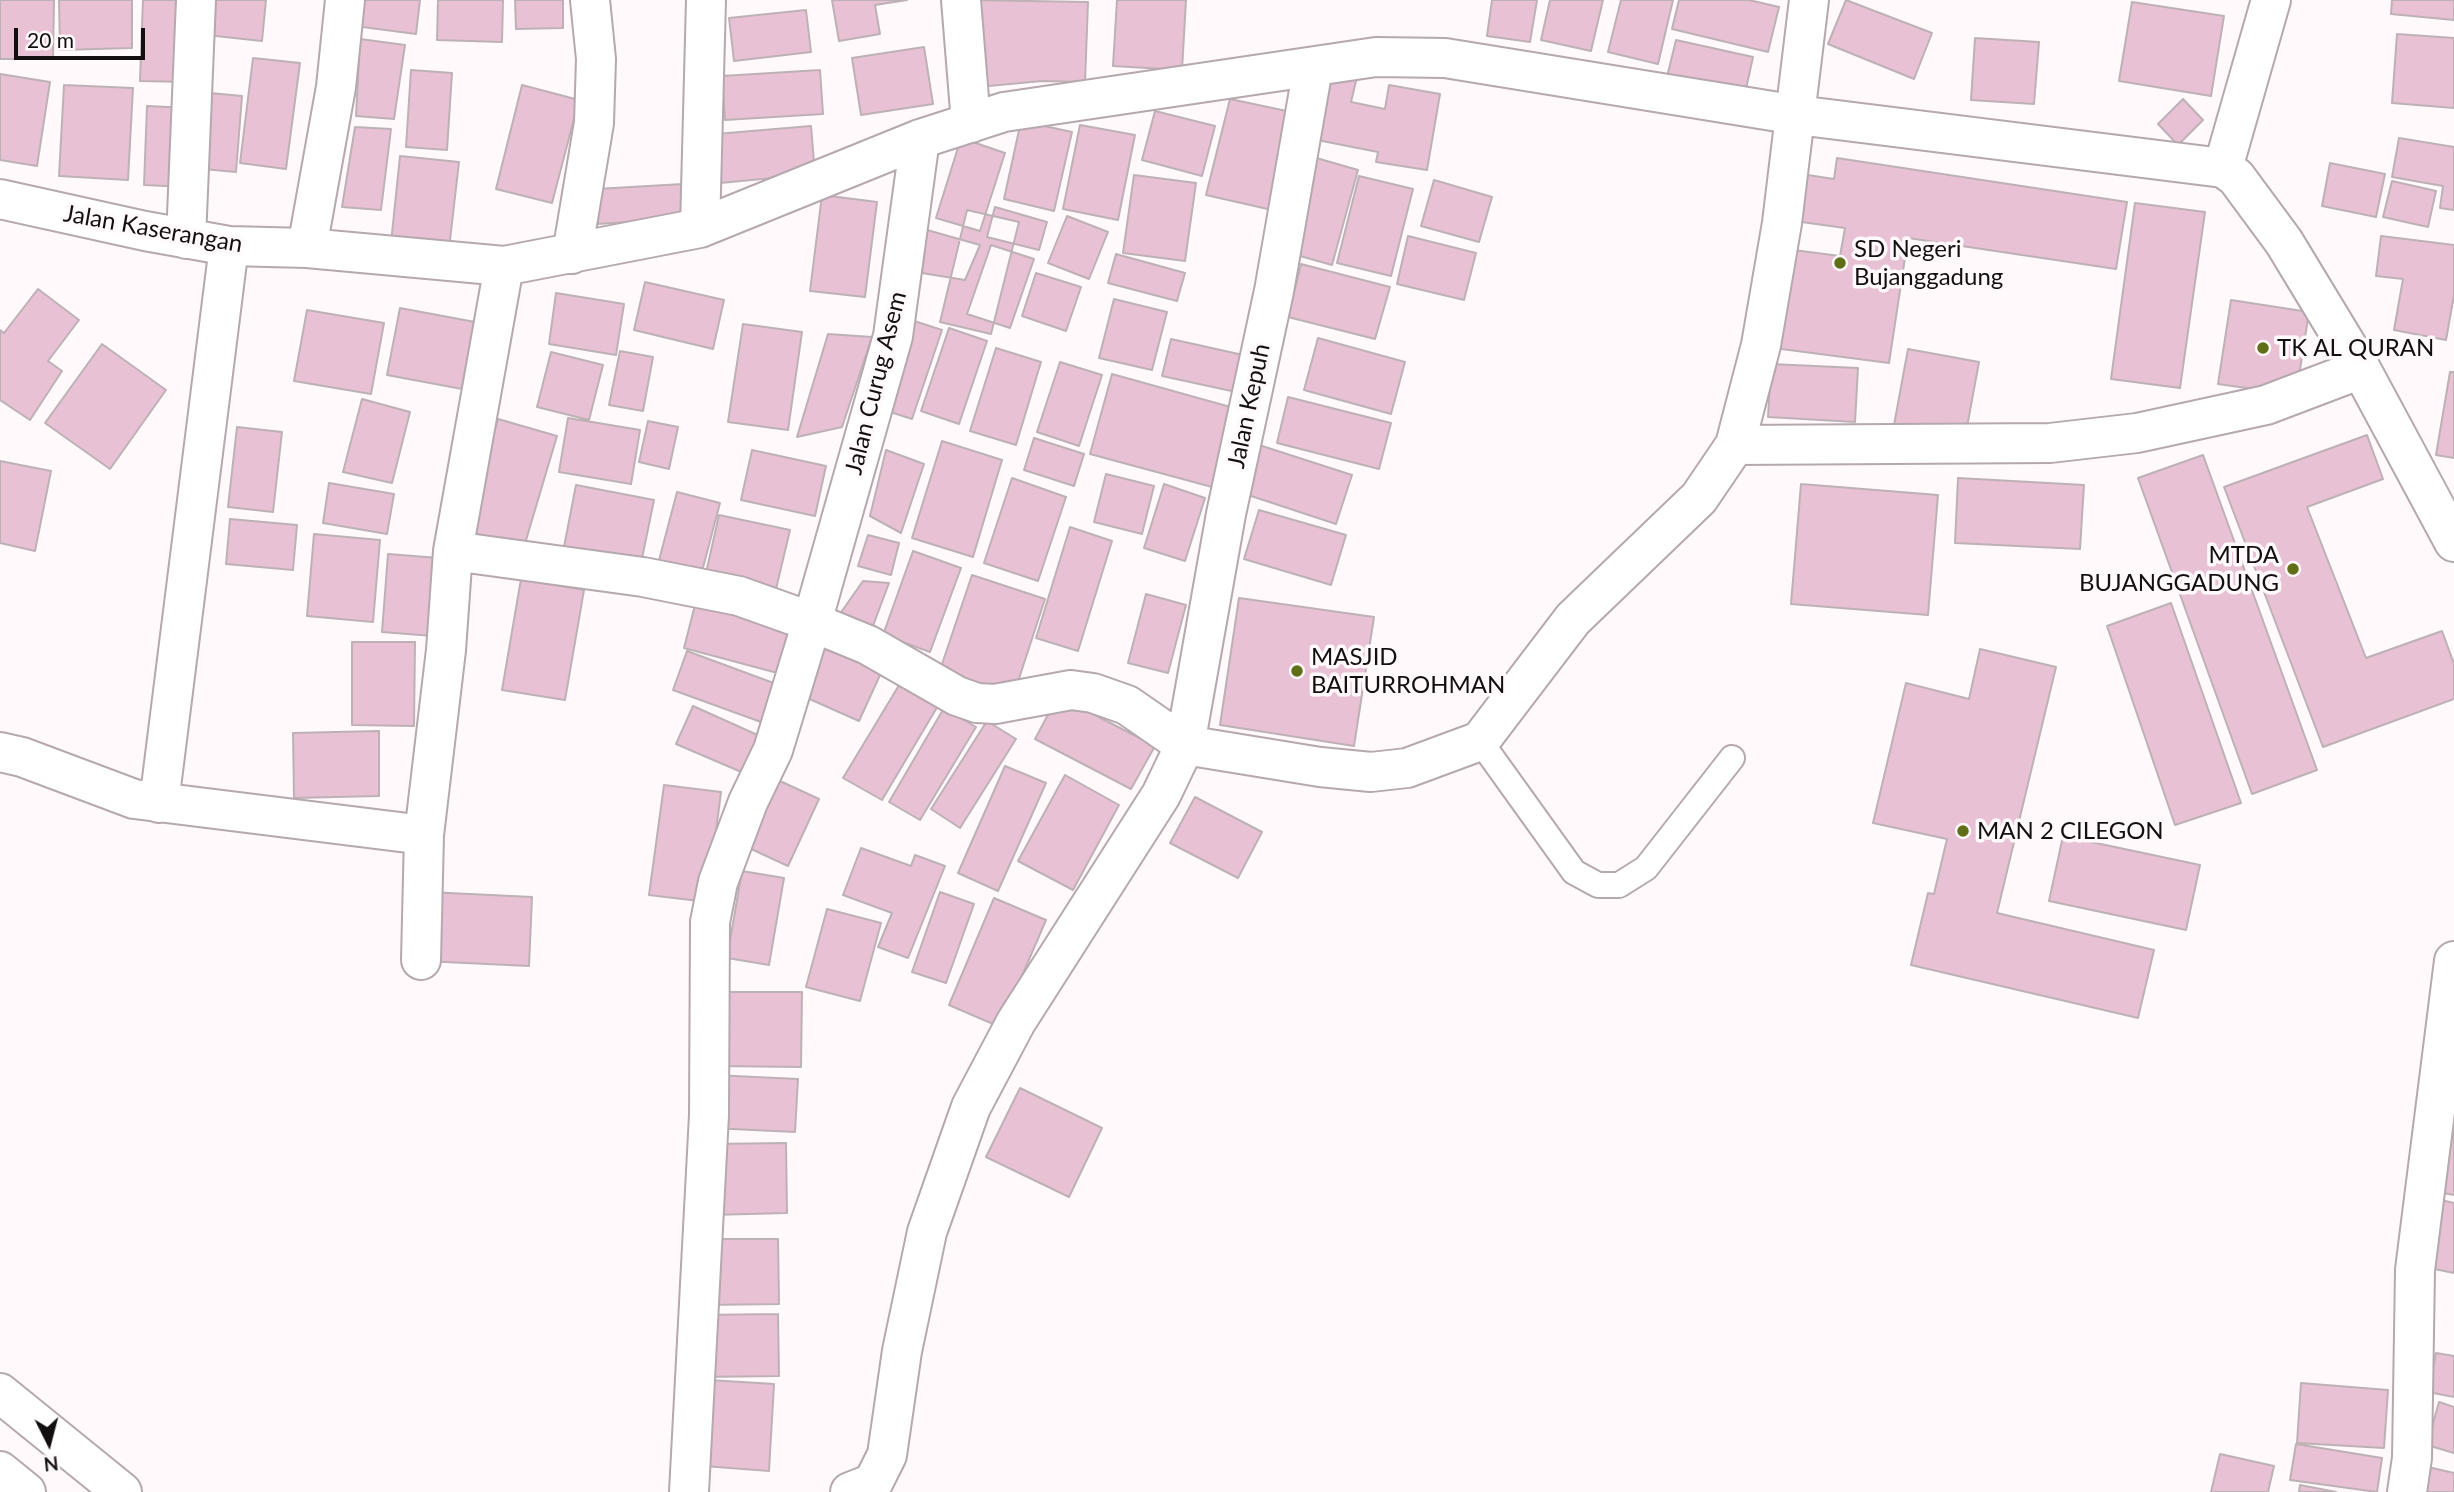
<!DOCTYPE html>
<style>
body{margin:0}
#map{position:relative;width:2454px;height:1492px;overflow:hidden;background:#fff9fc;font-family:Lato,sans-serif}
canvas{display:block}
.north{position:absolute;left:14px;top:1408px;width:70px;height:70px;-webkit-text-stroke:5px #fff9fc;paint-order:stroke;rotate:174deg;font-size:19px;font-weight:700;line-height:28px;text-align:center;color:#130f11}
.north::after{content:'';display:block;margin:auto;width:24px;height:32px;background:#130f11;clip-path:polygon(50% 0,100% 100%,50% 72%,0 100%)}
.scale{position:absolute;left:14px;top:28px;width:131px;height:32px;box-sizing:border-box;border:4px solid #130f11;border-top:0;padding-left:9px;font-size:21px;line-height:24px;white-space:nowrap;color:#130f11;-webkit-text-stroke:5px #fff9fc;paint-order:stroke}
</style>
<div id="map">
<canvas width="2454" height="1492"></canvas>
<div class="north">N</div>
<div class="scale">20 m</div>
</div>
<script>
const context = document.querySelector('canvas').getContext('2d');
context.lineJoin = 'round';
function paint(path, color) { context.fillStyle = color; context.fill(path, 'evenodd'); }
const poly = rows => new Path2D(rows.map(r => 'M' + r).join(''));
function trace(path, color, width, dash) { context.strokeStyle = color; context.lineWidth = width; context.lineCap = dash ? 'butt' : 'round'; context.setLineDash(dash || []); context.stroke(path); }
function drawText(font, color, halo, rows, align = 'center') {
  context.font = font + ' Lato,sans-serif'; context.lineWidth = 7; context.setLineDash([]); context.textBaseline = 'middle'; context.strokeStyle = halo; context.fillStyle = color; for (const [text, x, y, turn = 0] of rows) {
    context.save(); context.translate(x, y); context.rotate((+turn || 0) * Math.PI / 180); context.textAlign = isNaN(turn) ? turn : align; if (halo) context.strokeText(text, 0, 0); context.fillText(text, 0, 0); context.restore();
  }
}
const building = poly([
 [0,0,54,0,53,59,0,59,0,0],
 [59,0,132,0,132,48,60,50,59,0],
 [143,0,190,0,187,82,140,81,143,0],
 [201,0,266,0,262,41,197,34,201,0],
 [350,0,420,0,416,34,347,25,350,0],
 [438,0,503,0,502,42,437,40,438,0],
 [515,0,563,0,563,28,516,29,515,0],
 [832,0,907,0,875,5,880,34,839,41,832,0],
 [969,0,1088,2,1085,82,1042,81,978,87,969,0],
 [1117,0,1186,0,1182,70,1113,66,1117,0],
 [1492,0,1537,0,1530,42,1487,36,1492,0],
 [1550,0,1603,0,1591,51,1541,40,1550,0],
 [1621,0,1673,0,1658,64,1608,52,1621,0],
 [1679,0,1749,0,1779,7,1768,52,1672,29,1679,0],
 [1846,0,1932,33,1914,79,1828,44,1846,0],
 [2392,0,2454,0,2454,20,2391,14,2392,0],
 [2132,2,2224,16,2211,96,2119,81,2132,2],
 [806,10,811,52,734,61,729,18,806,10],
 [2397,34,2454,38,2454,108,2392,103,2397,34],
 [1975,38,2039,42,2034,104,1971,100,1975,38],
 [360,39,405,45,394,119,356,116,360,39],
 [1676,40,1753,57,1744,98,1666,81,1676,40],
 [924,47,933,104,861,115,852,58,924,47],
 [253,58,300,63,286,169,240,163,253,58],
 [411,70,452,73,447,150,406,147,411,70],
 [820,70,823,114,725,120,722,76,820,70],
 [1328,72,1357,77,1351,102,1385,109,1389,85,1440,94,1427,170,1376,162,1378,152,1312,139,1328,72],
 [0,74,50,82,37,166,0,160,0,74],
 [64,85,133,88,128,180,59,176,64,85],
 [522,85,579,100,552,203,496,189,522,85],
 [199,92,242,96,236,172,192,168,199,92],
 [1230,99,1296,113,1272,210,1206,195,1230,99],
 [2183,99,2203,120,2178,145,2158,124,2183,99],
 [147,106,189,108,186,187,144,185,147,106],
 [1155,111,1215,126,1202,176,1142,160,1155,111],
 [1021,121,1072,132,1054,211,1004,199,1021,121],
 [1080,125,1135,135,1118,220,1063,209,1080,125],
 [811,126,815,174,720,183,716,134,811,126],
 [355,127,391,129,381,210,342,207,355,127],
 [961,138,1005,153,980,231,936,218,961,138],
 [2399,138,2454,147,2454,210,2440,208,2443,186,2392,177,2399,138],
 [400,156,459,162,449,249,391,243,400,156],
 [1313,157,1358,170,1332,265,1286,252,1313,157],
 [1837,158,2127,202,2116,269,1908,238,1889,363,1766,347,1778,248,1840,256,1845,228,1787,220,1794,173,1834,179,1837,158],
 [2330,163,2385,174,2376,217,2322,206,2330,163],
 [1134,175,1196,183,1185,261,1123,253,1134,175],
 [1359,176,1413,189,1391,276,1337,263,1359,176],
 [1434,180,1492,197,1479,242,1421,226,1434,180],
 [2392,181,2436,191,2428,227,2383,217,2392,181],
 [683,184,685,218,598,224,596,189,683,184],
 [822,195,877,202,865,297,810,291,822,195],
 [2135,203,2205,212,2180,388,2111,379,2135,203],
 [995,207,1047,222,1039,250,987,237,995,207],
 [967,210,1019,222,991,334,940,322,967,210],
 [1067,216,1108,232,1089,279,1048,263,1067,216],
 [927,230,980,245,965,280,922,273,927,230],
 [1408,236,1476,253,1464,300,1397,284,1408,236],
 [2381,236,2454,245,2454,295,2446,340,2394,330,2403,279,2376,276,2381,236],
 [991,245,1034,259,1010,328,967,314,991,245],
 [1116,254,1185,273,1177,301,1108,283,1116,254],
 [1301,264,1390,287,1375,339,1288,317,1301,264],
 [1036,273,1081,287,1066,331,1022,316,1036,273],
 [645,282,724,300,713,349,634,330,645,282],
 [38,289,79,320,48,361,62,371,30,420,0,400,0,330,4,333,38,289],
 [556,293,624,304,616,355,549,344,556,293],
 [1114,299,1167,312,1152,370,1099,358,1114,299],
 [2231,300,2309,312,2296,395,2218,384,2231,300],
 [400,308,475,322,462,389,387,375,400,308],
 [307,310,384,323,371,394,294,381,307,310],
 [908,319,942,330,912,419,878,408,908,319],
 [743,324,802,332,788,430,728,422,743,324],
 [949,328,987,341,959,424,921,411,949,328],
 [828,334,872,337,842,427,797,437,828,334],
 [1318,338,1405,362,1391,414,1304,390,1318,338],
 [1171,339,1243,355,1236,392,1162,376,1171,339],
 [102,344,166,390,110,469,45,423,102,344],
 [996,348,1041,362,1016,445,970,431,996,348],
 [1908,349,1979,362,1965,438,1894,425,1908,349],
 [620,351,653,357,643,411,609,405,620,351],
 [551,352,603,365,589,420,537,407,551,352],
 [1060,362,1102,375,1079,446,1037,432,1060,362],
 [1771,364,1858,368,1855,422,1768,417,1771,364],
 [2450,372,2454,372,2454,458,2436,455,2450,372],
 [1112,374,1234,408,1212,487,1090,454,1112,374],
 [1288,397,1391,423,1379,469,1277,443,1288,397],
 [362,399,410,412,392,483,343,472,362,399],
 [568,418,640,430,631,484,559,472,568,418],
 [498,419,557,436,521,557,463,540,498,419],
 [648,421,678,427,669,469,639,462,648,421],
 [237,427,282,432,273,512,228,507,237,427],
 [2367,435,2383,479,2307,507,2366,658,2442,631,2454,664,2454,699,2323,747,2224,487,2367,435],
 [1034,438,1084,454,1074,486,1024,470,1034,438],
 [942,441,1002,460,973,557,912,538,942,441],
 [1259,445,1352,475,1336,524,1242,493,1259,445],
 [752,450,826,466,815,516,741,500,752,450],
 [886,450,924,464,901,533,870,516,886,450],
 [2203,455,2317,770,2252,794,2138,478,2203,455],
 [0,461,51,471,35,551,0,543,0,461],
 [1106,474,1154,486,1142,534,1094,522,1106,474],
 [1012,478,1066,497,1038,581,984,563,1012,478],
 [1958,478,2084,485,2080,549,1955,543,1958,478],
 [329,483,394,494,387,534,323,523,329,483],
 [1164,484,1205,498,1185,561,1144,548,1164,484],
 [1801,484,1938,495,1928,615,1791,604,1801,484],
 [576,485,654,500,640,568,563,552,576,485],
 [677,492,720,503,700,579,657,568,677,492],
 [1259,510,1346,535,1331,585,1244,559,1259,510],
 [719,515,790,530,776,589,706,573,719,515],
 [230,519,297,525,293,570,226,564,230,519],
 [1070,527,1112,541,1078,651,1036,638,1070,527],
 [314,534,380,540,373,622,307,616,314,534],
 [868,535,899,543,891,575,858,566,868,535],
 [913,551,961,568,930,652,883,635,913,551],
 [388,554,439,558,433,636,382,632,388,554],
 [972,575,1045,599,1012,700,938,676,972,575],
 [521,579,584,590,565,700,502,690,521,579],
 [863,581,889,583,870,634,837,618,863,581],
 [1146,594,1186,605,1168,673,1128,663,1146,594],
 [697,597,799,624,785,675,684,648,697,597],
 [1239,598,1374,617,1354,746,1220,725,1239,598],
 [2171,603,2241,803,2175,825,2107,626,2171,603],
 [823,633,886,662,859,721,796,693,823,633],
 [352,642,415,642,414,726,352,725,352,642],
 [1980,649,2056,667,1997,913,2154,950,2138,1018,1911,965,1928,893,1934,894,1947,839,1873,823,1906,683,1969,699,1980,649],
 [687,651,787,688,772,726,673,690,687,651],
 [904,677,942,699,882,800,843,778,904,677],
 [1058,696,1155,746,1131,789,1035,739,1058,696],
 [693,706,762,737,746,774,676,744,693,706],
 [944,708,976,727,920,820,889,802,944,708],
 [987,721,1016,739,960,828,931,809,987,721],
 [379,731,379,796,294,798,293,733,379,731],
 [1005,766,1046,783,998,891,958,873,1005,766],
 [767,775,819,799,788,866,736,842,767,775],
 [1065,775,1119,805,1073,890,1018,861,1065,775],
 [664,785,721,792,707,902,649,895,664,785],
 [1195,797,1262,832,1238,878,1170,843,1195,797],
 [2063,836,2200,865,2186,930,2049,901,2063,836],
 [861,848,911,866,915,855,945,866,908,958,878,947,892,913,843,895,861,848],
 [742,871,784,878,769,965,727,958,742,871],
 [428,892,532,897,529,966,424,961,428,892],
 [940,892,974,904,946,983,912,972,940,892],
 [994,898,1046,920,1000,1027,949,1005,994,898],
 [827,909,881,923,860,1001,806,987,827,909],
 [716,992,802,992,801,1067,716,1066,716,992],
 [713,1075,798,1079,795,1132,711,1128,713,1075],
 [1020,1088,1102,1128,1069,1197,986,1157,1020,1088],
 [2454,1122,2454,1195,2443,1193,2454,1122],
 [786,1143,787,1213,710,1215,710,1144,786,1143],
 [2441,1200,2454,1203,2454,1273,2425,1267,2441,1200],
 [704,1239,778,1239,779,1304,705,1305,704,1239],
 [778,1314,779,1376,701,1377,700,1315,778,1314],
 [2436,1353,2454,1356,2454,1397,2428,1392,2436,1353],
 [709,1380,774,1384,769,1471,704,1466,709,1380],
 [2301,1383,2388,1390,2384,1448,2297,1443,2301,1383],
 [2439,1402,2454,1407,2454,1453,2427,1445,2439,1402],
 [2296,1444,2382,1458,2377,1492,2290,1480,2296,1444],
 [2220,1454,2274,1466,2268,1492,2211,1492,2220,1454],
 [2424,1466,2454,1473,2454,1492,2419,1492,2424,1466],
 [2300,1485,2336,1492,2299,1492,2300,1485]
]);
const service = poly([
 [1480,741,1574,872,1598,885,1619,885,1646,868,1732,758]
]);
const minor = poly([
 [961,0,971,123],
 [2223,168,2271,0],
 [0,199,145,231,229,246,307,248,504,266,700,228,920,139,1004,112,1376,57,1445,58,1797,115,2223,168,2236,177,2284,242,2361,369,2454,542],
 [700,228,706,0],
 [186,239,196,0],
 [307,248,336,87,345,0],
 [572,254,594,123,596,59,590,0],
 [1735,445,2050,443,2137,433,2266,405,2361,369],
 [453,551,643,577,739,596,812,622,893,336,920,139],
 [0,752,22,757,134,799,424,835],
 [159,803,229,246],
 [421,960,424,835,446,650,453,551,504,266],
 [689,1492,709,1115,710,922,718,882,748,802,773,750,812,622,868,645,957,696,977,703,995,704,1071,690,1093,693,1127,705,1185,745,1320,767,1371,772,1407,768,1480,741,1573,619,1699,498,1735,445,1761,345,1782,223,1809,0],
 [850,1492,873,1483,887,1455,902,1351,927,1232,971,1107,1016,1022,1161,795,1185,745,1226,514,1274,291,1313,68],
 [2407,1492,2412,1458,2415,1270,2454,961]
]);
const motorway = poly([
 [0,1393,122,1492],
 [0,1471,26,1492]
]);
const markers = [
 [1840,263,7,"#616e18"],
 [2263,348,7,"#616e18"],
 [2293,569,7,"#616e18"],
 [1297,671,7,"#616e18"],
 [1963,831,7,"#616e18"]
];
const streetNames = [
 ["Jalan Kaserangan",153,229,10],
 ["Jalan Curug Asem",876,383,-76],
 ["Jalan Kepuh",1249,406,-78]
];
const poiNames = [
 ["SD Negeri",1854,249],
 ["Bujanggadung",1854,277],
 ["TK AL QURAN",2277,348],
 ["MTDA",2279,555,"right"],
 ["BUJANGGADUNG",2279,583,"right"],
 ["MASJID",1311,657],
 ["BAITURROHMAN",1311,685],
 ["MAN 2 CILEGON",1977,831]
];
paint(building, '#e9c1d5');
trace(building, '#bdb1b6', 2);
trace(service, '#b5a8ae', 28);
trace(minor, '#b5a8ae', 42);
trace(motorway, '#b5a8ae', 42);
trace(service, '#fff', 24);
trace(minor, '#fff', 38);
trace(motorway, '#fff', 38);
for (const [x, y, r, color] of markers) { const dot = new Path2D(); dot.arc(x, y, r, 0, 2 * Math.PI); context.fillStyle = color; context.fill(dot); trace(dot, '#fff9fc', 2.5); }
drawText('24px', '#130f11', '#fff9fc', streetNames);
drawText('24px', '#130f11', '#fff9fc', poiNames, 'left');
</script>
